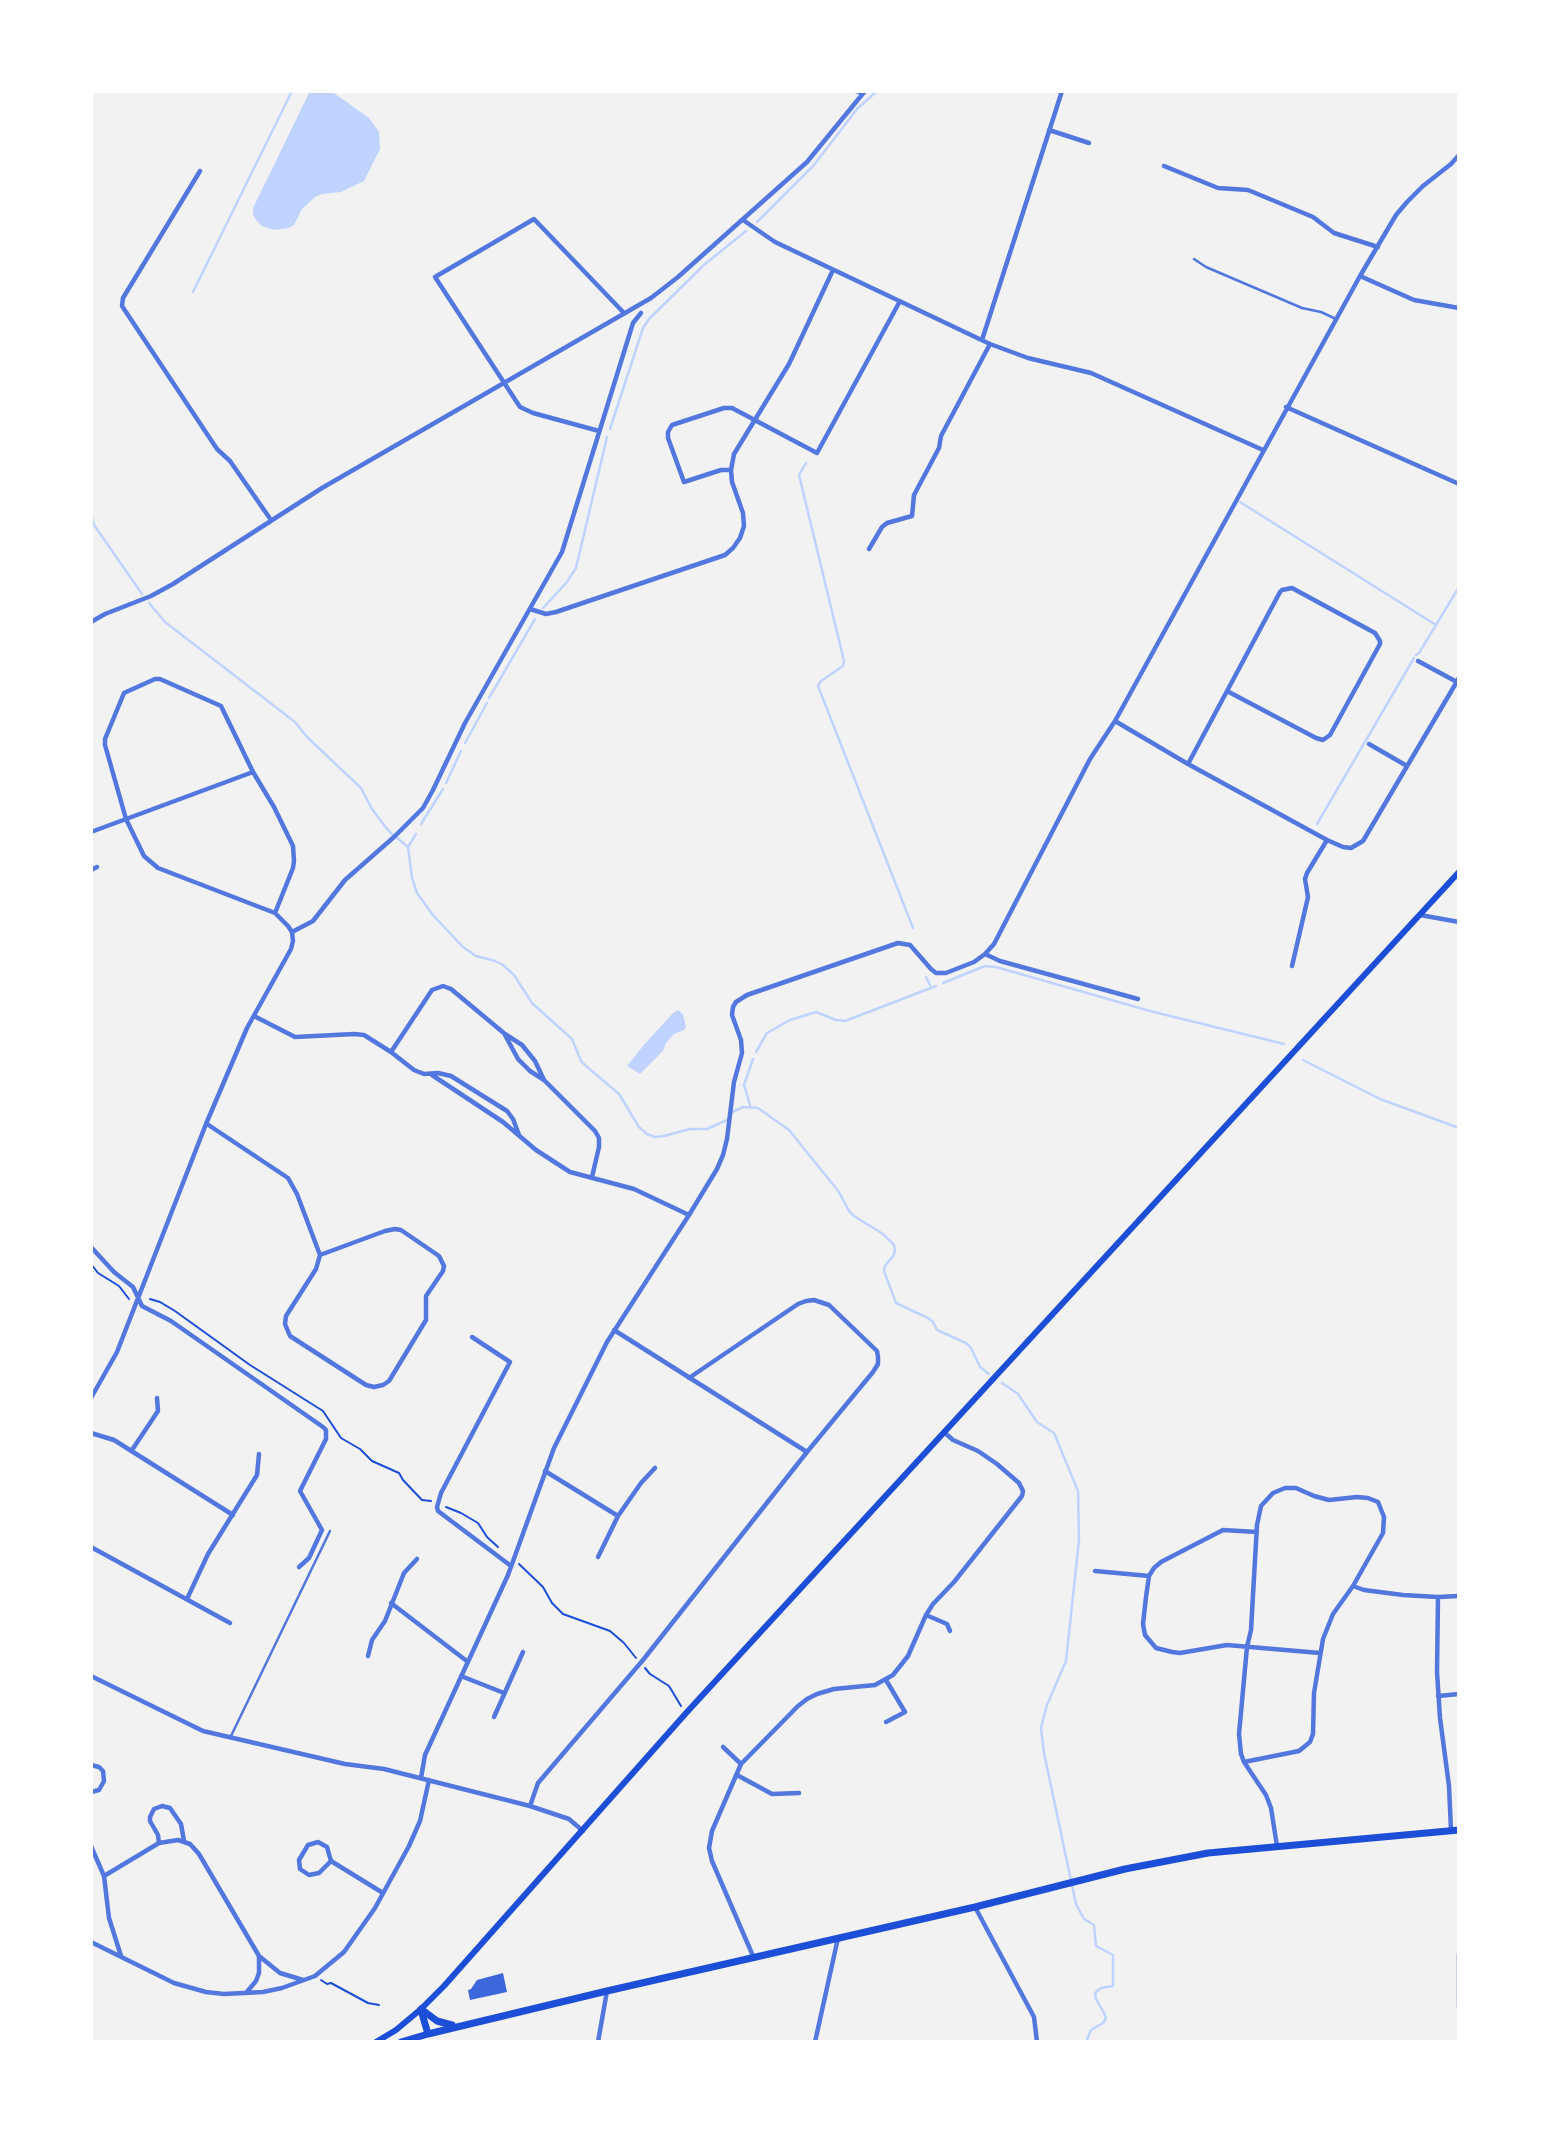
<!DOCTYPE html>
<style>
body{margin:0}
#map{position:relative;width:1550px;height:2133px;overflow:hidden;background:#f2f2f2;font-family:Helvetica,sans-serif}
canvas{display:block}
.frame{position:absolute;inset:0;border:93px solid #fff;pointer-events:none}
</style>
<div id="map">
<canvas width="1550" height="2133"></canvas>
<div class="frame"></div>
</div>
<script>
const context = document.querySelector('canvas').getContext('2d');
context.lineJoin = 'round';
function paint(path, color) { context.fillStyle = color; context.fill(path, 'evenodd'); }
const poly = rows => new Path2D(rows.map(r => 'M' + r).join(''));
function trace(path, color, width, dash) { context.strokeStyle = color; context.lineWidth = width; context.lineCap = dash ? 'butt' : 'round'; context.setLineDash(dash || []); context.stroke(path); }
const water = poly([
 [310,91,331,91,369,118,379,132,380,149,364,181,341,192,322,194,315,197,302,209,294,225,288,228,274,230,262,226,256,220,253,214,253,208],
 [678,1010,683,1014,686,1027,684,1030,674,1034,666,1043,663,1051,640,1074,627,1066,643,1046,673,1013]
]);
const stream = poly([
 [757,222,814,165,857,109,877,91],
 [193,292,292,91],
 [610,429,643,328,649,319,705,264,746,231],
 [806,463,799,475,844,661,843,666,821,681,818,686,913,928],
 [1240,502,1436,625],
 [91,513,94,525,142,594],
 [149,603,165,622,295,722,307,737,361,788,372,809,387,829,393,835],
 [543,608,567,582,576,568,607,437],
 [1416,655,1419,653,1459,587],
 [489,698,535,619],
 [465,743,487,703],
 [446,783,461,751],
 [421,824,443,789],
 [1317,824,1414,658],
 [396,837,408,847,412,878,417,893,432,914,463,947,476,956,495,961,503,965,514,975,532,1003,572,1039,581,1061,586,1066,619,1094,639,1127,647,1134,655,1137,664,1136,690,1129,707,1129,727,1120],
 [408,847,416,834],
 [926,977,931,987],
 [943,983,985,966,996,967,1150,1011,1284,1044],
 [756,1052,767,1033,790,1020,816,1012,836,1020,845,1021,936,986],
 [1303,1060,1380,1099,1459,1128],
 [750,1105,744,1085,753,1059],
 [732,1112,743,1107,758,1108,789,1130,839,1192,849,1211,854,1216,883,1234,894,1245,895,1251,893,1256,885,1266,884,1271,896,1303,928,1318,933,1322,937,1330,966,1343,971,1348,980,1367,989,1374],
 [1002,1383,1018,1394,1037,1422,1054,1433,1078,1491,1079,1540,1066,1661,1047,1705,1041,1728,1044,1753,1076,1904,1084,1919,1094,1925,1096,1946,1113,1955,1113,1986,1101,1988,1095,1993,1096,1999,1104,2013,1106,2018,1103,2023,1091,2030,1086,2042]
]);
const building = poly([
 [503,1973,507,1992,470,2000,468,1990,471,1989,477,1980]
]);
const path = poly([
 [91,1264,98,1273,119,1286,129,1299],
 [150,1299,160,1302,175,1311,250,1365,323,1411,341,1438,360,1449,372,1461,399,1473,403,1480,422,1500,431,1501],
 [446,1507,461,1513,478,1523,487,1537,498,1547],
 [519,1564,543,1587,552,1603,563,1614,610,1631,624,1643,636,1658],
 [645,1668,650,1674,669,1686,681,1706],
 [321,1980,327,1984,331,1983,368,2003,379,2005]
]);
const service = poly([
 [1194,259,1206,267,1302,308,1321,312,1336,319],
 [231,1736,330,1531]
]);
const minor = poly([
 [856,91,863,93],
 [1049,130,1089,143],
 [1164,166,1218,188,1248,190,1313,217,1334,233,1378,247],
 [200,171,123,298,122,306,217,449,230,461,271,520],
 [743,220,775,242,990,344,1028,358,1091,373,1263,450],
 [1360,276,1414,300,1459,308],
 [982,340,1062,91],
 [1286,407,1459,484],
 [599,431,533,413,520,407,435,277,534,219,624,313],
 [731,470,721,470,684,482,668,438,668,432,672,425,724,408,732,408,817,453,900,301],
 [869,549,882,527,887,523,912,516,914,495,939,448,941,436,990,344],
 [530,609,546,614,556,612,725,555,733,548,740,538,744,526,743,513,732,482,731,470,734,454,789,364,833,270],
 [91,622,105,614,151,596,173,584,322,488,651,298,678,277,807,162,865,91],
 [1418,661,1457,682],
 [1115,721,1188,764,1327,840,1343,847,1351,848,1363,841,1459,678],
 [1369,744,1407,766],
 [1188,764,1280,592,1282,590,1292,588,1375,633,1380,641,1380,644,1330,735,1323,740,1316,738,1227,691],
 [91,832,253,772],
 [91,870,97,867],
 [1420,915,1459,922],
 [292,932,313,921,345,880,394,837,423,808,433,790,465,723,562,552,633,323,641,313],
 [985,954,1000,961,1138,999],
 [1292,966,1308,897,1305,879,1307,873,1327,840],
 [254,1016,295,1037,354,1034,364,1035,391,1052,414,1070,424,1074,438,1073,451,1076,507,1111,513,1119,519,1135],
 [505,1035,518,1059,530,1071,544,1080,595,1131,599,1138,599,1147,592,1177],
 [391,1052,432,990,443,986,451,989,505,1034,522,1045,535,1061,544,1080],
 [432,1075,503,1122,536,1150,570,1172,634,1189,689,1215],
 [207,1124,288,1178,297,1194,320,1255],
 [395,1229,401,1230,439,1256,444,1266,443,1271,426,1296,426,1320,389,1381,383,1385,374,1387,366,1385,290,1336,285,1324,286,1316,316,1269,320,1255,385,1231,395,1229],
 [91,1247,114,1272,133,1287,142,1306,171,1321,323,1427,326,1430,326,1439,300,1491,322,1530,309,1558,299,1567],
 [614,1330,807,1452],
 [472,1337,510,1362,441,1493,437,1507,438,1511,511,1566],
 [91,1398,117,1352,206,1124,247,1028,291,949,293,941,292,932,288,926,275,913,158,868,144,856,126,819,105,745,105,739,124,693,155,679,160,679,221,706,253,772,274,807,293,846,294,861,293,868,275,913],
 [91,1433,114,1440,233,1515],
 [132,1450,158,1411,157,1398],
 [545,1471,618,1516],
 [1257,1532,1223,1530,1161,1562,1154,1568,1149,1576,1146,1597,1143,1624,1145,1635,1156,1648,1172,1652,1180,1653,1227,1645,1320,1653],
 [91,1547,230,1623],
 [598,1557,618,1516,641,1483,655,1468],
 [1095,1571,1149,1576],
 [1353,1586,1364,1590,1403,1595,1438,1597,1459,1596],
 [1438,1597,1437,1672,1440,1718,1449,1786,1451,1830],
 [187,1599,208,1554,257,1475,259,1454],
 [391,1603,468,1662],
 [926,1615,947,1624,950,1631],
 [368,1656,372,1640,385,1621,404,1573,417,1559],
 [91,1676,203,1731,345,1764,384,1769,530,1806,569,1819,583,1831],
 [461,1676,504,1693],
 [886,1680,905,1712,886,1722],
 [1438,1696,1459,1694],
 [494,1717,523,1652],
 [723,1747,741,1764],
 [1244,1762,1299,1751,1310,1742,1313,1734,1314,1693,1323,1639,1333,1614,1353,1586,1383,1533,1384,1517,1378,1502,1368,1498,1357,1497,1329,1500,1314,1496,1296,1488,1285,1488,1273,1493,1261,1506,1257,1525,1251,1630,1247,1647,1239,1734,1241,1754,1244,1762,1266,1795,1271,1808,1277,1846],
 [91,1765,99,1767,103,1771,104,1781,99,1790,91,1792],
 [737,1775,772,1794,799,1793],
 [421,1778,425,1755,508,1575,554,1448,607,1342,689,1215,717,1169,723,1155,727,1139,734,1082,742,1053,741,1040,732,1015,733,1007,736,1002,747,995,898,943,910,945,931,969,936,973,946,973,974,962,985,954,994,944,1090,759,1115,721,1360,276,1396,215,1407,202,1423,186,1451,164,1459,155],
 [530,1806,538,1783,643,1660,807,1452,873,1372,878,1364,878,1357,877,1351,829,1305,814,1300,806,1301,798,1304,689,1378],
 [318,1842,327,1847,331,1861,319,1873,309,1875,300,1869,299,1860,308,1845,318,1842],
 [159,1843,158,1835,150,1821,150,1817,154,1809,162,1806,170,1808,181,1824,184,1841],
 [91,1846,104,1876,109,1918,121,1956],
 [331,1861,383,1893],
 [104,1876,159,1843,178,1840,190,1844,199,1854,259,1956,280,1973,303,1980],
 [975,1907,1034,2017,1037,2042],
 [91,1942,174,1983,206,1992,224,1994,263,1992,282,1988,315,1976,344,1952,375,1908,409,1846,420,1821,429,1780],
 [1459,1954,1459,2007],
 [753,1956,712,1861,709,1848,712,1831,741,1764,798,1706,807,1699,817,1694,834,1689,875,1685,893,1675,908,1656,926,1615,933,1604,954,1582,1022,1496,1023,1491,1019,1483,997,1464,978,1451,953,1440,945,1433],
 [246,1993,256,1981,259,1973,259,1956],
 [598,2042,607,1991],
 [815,2042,838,1938]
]);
const secondary = poly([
 [376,2042,396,2030,421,2009,444,1986,687,1712,1459,872]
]);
const primary = poly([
 [421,2009,437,2021,452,2025],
 [421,2010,428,2034],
 [401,2042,428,2034,607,1991,975,1907,1125,1869,1208,1853,1459,1830]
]);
paint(water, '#bfd3fe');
trace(stream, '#bfd3fe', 2.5);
paint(building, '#3d67dc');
trace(path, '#1d4ed8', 2);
trace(service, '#5277de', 2.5);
trace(minor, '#5277de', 4.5);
trace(secondary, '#1d4ed8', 6);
trace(primary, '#1d4ed8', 7);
</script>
